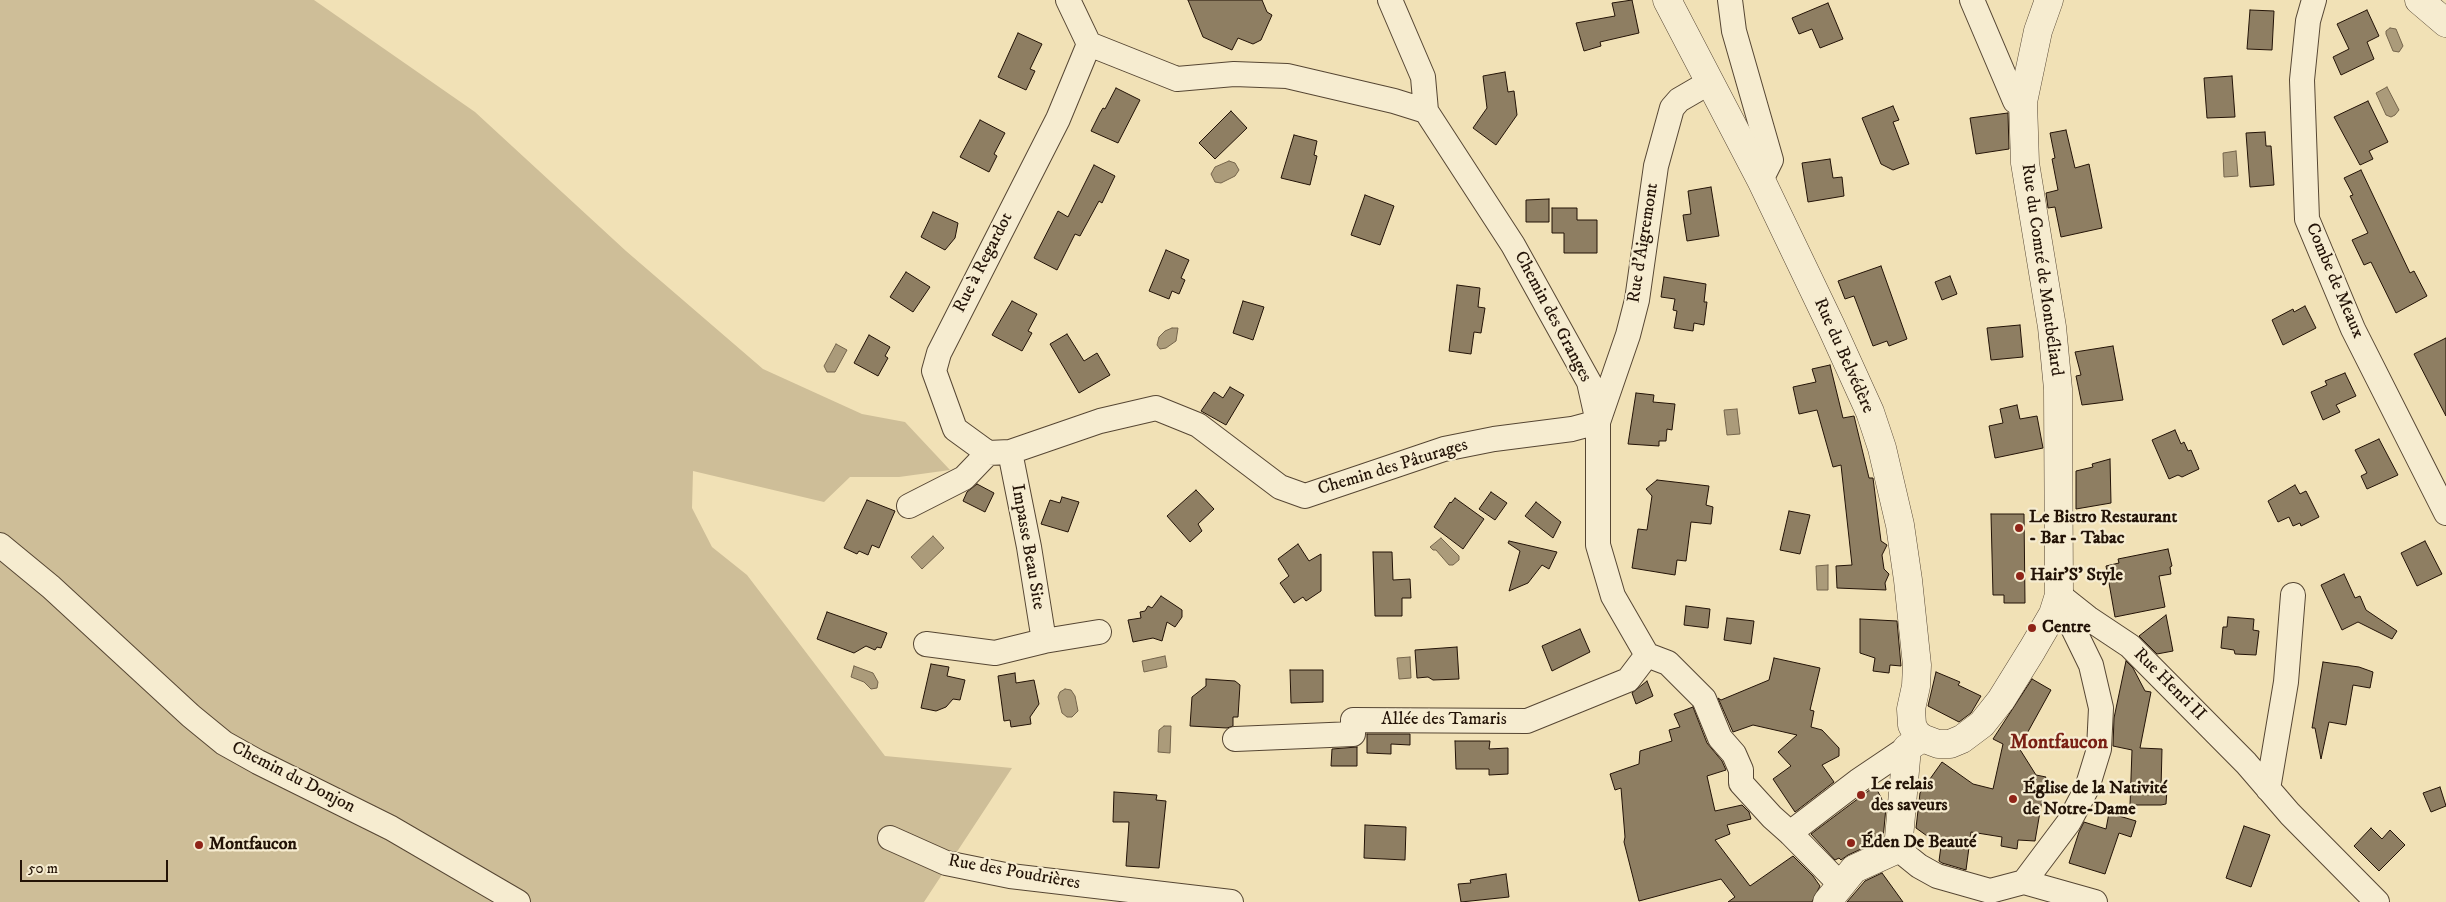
<!DOCTYPE html>
<meta charset="utf-8">
<style>
body{margin:0}
#map{position:relative;width:2446px;height:902px;overflow:hidden;background:#f1e1b6;font-family:"IM FELL DW Pica",serif}
canvas{display:block}
.scale{position:absolute;left:20px;top:860px;width:148px;height:22px;box-sizing:border-box;border:2px solid #231307;border-top:0;padding-left:6px;font-size:15px;line-height:18px;white-space:nowrap;color:#231307;-webkit-text-stroke:4px #f6ecd0;paint-order:stroke}
</style>
<div id="map">
<canvas width="2446" height="902"></canvas>
<div class="scale">50 m</div>
</div>
<script>
const context = document.querySelector('canvas').getContext('2d');
context.lineJoin = 'round';
function paint(path, color) { context.fillStyle = color; context.fill(path, 'evenodd'); }
const poly = rows => new Path2D(rows.map(r => 'M' + r).join(''));
function trace(path, color, width, dash) { context.strokeStyle = color; context.lineWidth = width; context.lineCap = dash ? 'butt' : 'round'; context.setLineDash(dash || []); context.stroke(path); }
function drawText(font, color, halo, rows, align = 'center') {
  context.font = font + ' "IM FELL DW Pica",serif'; context.lineWidth = 4.5; context.setLineDash([]); context.textBaseline = 'middle'; context.strokeStyle = halo; context.fillStyle = color; for (const [text, x, y, turn = 0] of rows) {
    context.save(); context.translate(x, y); context.rotate((+turn || 0) * Math.PI / 180); context.textAlign = isNaN(turn) ? turn : align; if (halo) context.strokeText(text, 0, 0); context.fillText(text, 0, 0); context.restore();
  }
}
const green = poly([
 [0,0,314,0,475,112,626,251,763,369,862,414,905,422,950,470,899,477,850,477,824,502,693,471,692,508,712,547,747,575,885,756,1012,768,924,902,0,902]
]);
const water = poly([
 [2390,28,2396,29,2403,46,2399,52,2393,51,2386,34,2386,31,2390,28],
 [2387,87,2399,110,2395,115,2391,117,2386,115,2376,93,2387,87],
 [2236,151,2238,176,2224,177,2223,153,2236,151],
 [1229,161,1235,163,1239,170,1235,176,1221,183,1215,182,1211,174,1215,167,1229,161],
 [1172,328,1178,328,1176,341,1166,348,1160,349,1157,345,1159,337,1165,331,1172,328],
 [836,344,847,350,835,372,827,372,824,366,836,344],
 [1737,409,1740,434,1727,435,1724,410,1737,409],
 [933,536,944,548,922,569,911,557,933,536],
 [1441,538,1459,556,1459,560,1453,565,1449,565,1436,550,1433,550,1430,547,1441,538],
 [1828,565,1828,590,1817,590,1816,566,1828,565],
 [1165,656,1167,667,1144,672,1142,661,1165,656],
 [1410,657,1411,678,1399,679,1397,658,1410,657],
 [854,666,873,673,878,682,877,688,871,689,864,682,851,677,854,666],
 [1065,689,1071,690,1075,696,1078,711,1072,717,1067,717,1062,713,1058,697,1060,692,1065,689],
 [1164,726,1171,726,1170,753,1158,752,1159,730,1164,726]
]);
const building = poly([
 [1188,0,1262,0,1267,12,1272,15,1261,40,1253,44,1238,38,1232,50,1203,37,1188,0],
 [1632,0,1639,33,1600,42,1601,46,1584,51,1576,23,1615,16,1612,3,1632,0],
 [1828,3,1843,39,1820,48,1812,29,1799,34,1792,18,1828,3],
 [2250,10,2274,11,2272,50,2247,49,2250,10],
 [2367,10,2379,36,2367,42,2374,59,2341,75,2333,57,2349,49,2337,24,2367,10],
 [1018,33,1042,44,1030,69,1035,71,1026,90,998,77,1018,33],
 [1505,72,1508,92,1514,91,1517,115,1496,145,1473,128,1487,108,1483,76,1505,72],
 [2232,76,2235,117,2207,118,2204,78,2232,76],
 [1116,88,1140,100,1118,143,1091,131,1100,113,1103,108,1105,109,1116,88],
 [2368,101,2388,142,2369,151,2373,159,2360,165,2334,117,2368,101],
 [1893,106,1899,120,1893,122,1909,164,1893,170,1881,164,1862,118,1893,106],
 [1231,111,1247,128,1215,159,1199,143,1231,111],
 [2008,113,2009,149,1976,154,1970,118,2008,113],
 [980,120,1005,133,994,154,997,156,989,172,960,157,980,120],
 [2066,130,2075,168,2089,164,2102,228,2061,237,2055,207,2048,208,2046,193,2058,190,2052,159,2055,158,2050,133,2066,130],
 [2265,132,2266,146,2271,146,2274,185,2250,187,2246,133,2265,132],
 [1294,135,1317,141,1314,155,1317,156,1310,185,1281,178,1294,135],
 [1830,159,1833,178,1842,177,1844,196,1808,202,1802,163,1830,159],
 [1094,165,1115,176,1102,203,1099,201,1080,236,1075,234,1057,270,1034,258,1058,211,1068,217,1094,165],
 [2361,170,2410,273,2414,271,2427,296,2396,313,2371,262,2364,265,2352,240,2368,233,2350,196,2353,195,2344,178,2361,170],
 [1711,187,1719,236,1687,241,1683,215,1691,214,1688,191,1711,187],
 [1365,195,1394,206,1380,245,1351,235,1365,195],
 [1549,199,1549,222,1526,222,1526,200,1549,199],
 [1552,208,1577,208,1577,220,1597,220,1597,253,1564,253,1564,233,1552,233,1552,208],
 [933,212,958,223,955,238,945,250,921,237,933,212],
 [1166,250,1189,260,1181,278,1185,280,1179,294,1172,291,1169,299,1149,291,1166,250],
 [1881,266,1907,339,1889,346,1887,341,1873,346,1854,296,1845,299,1838,281,1881,266],
 [906,272,930,287,913,312,890,297,906,272],
 [1950,276,1957,294,1942,300,1935,282,1950,276],
 [1664,277,1706,284,1704,302,1707,302,1704,325,1694,323,1693,331,1674,328,1677,311,1673,310,1675,299,1661,297,1664,277],
 [1457,285,1480,288,1478,307,1485,308,1481,333,1474,332,1471,354,1449,351,1457,285],
 [1012,301,1037,314,1028,331,1032,333,1022,351,992,335,1012,301],
 [1243,301,1264,307,1253,340,1233,333,1243,301],
 [2305,306,2316,328,2283,345,2272,320,2293,309,2294,312,2305,306],
 [2020,325,2023,357,1991,360,1987,328,2020,325],
 [1067,334,1084,361,1097,353,1110,375,1079,393,1050,344,1067,334],
 [869,335,890,347,885,356,888,358,878,376,854,363,869,335],
 [2446,338,2446,416,2414,354,2446,338],
 [2113,346,2123,400,2082,405,2076,376,2081,375,2075,352,2113,346],
 [1830,365,1843,418,1854,416,1869,478,1873,478,1881,541,1887,545,1882,555,1884,569,1889,574,1885,583,1886,590,1837,588,1836,566,1852,565,1841,465,1833,467,1817,410,1799,414,1793,387,1816,382,1812,369,1830,365],
 [2345,373,2356,396,2336,405,2340,412,2323,420,2311,392,2327,385,2325,381,2345,373],
 [1230,387,1244,395,1226,425,1201,411,1214,392,1223,398,1230,387],
 [1636,393,1654,395,1653,402,1675,404,1672,430,1667,429,1666,441,1659,441,1659,446,1628,444,1636,393],
 [2017,405,2020,419,2037,416,2043,448,1995,458,1989,426,2003,423,2000,409,2017,405],
 [2175,430,2181,444,2184,442,2188,451,2191,450,2199,469,2182,477,2178,475,2169,479,2152,440,2175,430],
 [2379,439,2398,475,2367,489,2361,476,2367,473,2355,450,2379,439],
 [2110,459,2111,503,2076,509,2076,471,2093,467,2092,464,2110,459],
 [1657,480,1709,486,1706,505,1713,507,1711,524,1691,522,1686,561,1677,560,1675,575,1632,568,1638,529,1647,530,1652,496,1646,489,1657,480],
 [977,484,994,493,985,512,963,501,967,492,977,484],
 [2295,485,2300,494,2306,491,2319,517,2301,526,2300,523,2293,526,2289,517,2278,522,2268,501,2295,485],
 [1196,490,1214,509,1198,524,1202,531,1190,542,1167,516,1196,490],
 [1491,492,1507,503,1495,520,1479,509,1491,492],
 [1062,497,1079,502,1068,532,1041,524,1050,500,1060,503,1062,497],
 [1455,498,1484,519,1463,549,1434,527,1450,502,1451,503,1455,498],
 [867,500,895,511,879,548,872,545,868,555,859,551,857,554,844,548,867,500],
 [1536,502,1561,522,1553,538,1525,516,1536,502],
 [1789,511,1810,515,1800,554,1780,550,1789,511],
 [1991,514,2024,514,2025,603,2004,603,2004,595,1993,595,1991,514],
 [1509,541,1557,552,1549,569,1542,565,1528,583,1509,591,1520,551,1508,543,1509,541],
 [2425,541,2442,574,2417,586,2401,553,2425,541],
 [1298,544,1309,561,1321,554,1321,591,1306,601,1303,597,1294,603,1280,583,1289,576,1278,559,1298,544],
 [2168,549,2172,566,2170,567,2171,574,2159,576,2165,607,2115,617,2106,566,2119,563,2118,559,2168,549],
 [1373,552,1392,552,1393,580,1410,579,1411,598,1402,598,1402,616,1375,616,1373,552],
 [2344,574,2355,598,2360,596,2366,610,2397,631,2392,639,2358,622,2342,630,2321,585,2344,574],
 [1161,596,1182,610,1182,617,1175,627,1167,622,1162,641,1153,638,1133,642,1128,620,1141,618,1140,612,1145,611,1148,606,1152,608,1161,596],
 [1686,606,1710,609,1708,628,1684,625,1686,606],
 [827,612,887,633,881,648,877,647,875,650,866,646,854,653,817,639,827,612],
 [2166,615,2173,651,2157,654,2139,636,2166,615],
 [2228,617,2254,619,2253,630,2259,631,2256,655,2235,654,2234,650,2221,648,2223,627,2227,627,2228,617],
 [1727,618,1754,621,1751,644,1724,640,1727,618],
 [1860,619,1897,621,1901,666,1890,665,1889,673,1873,671,1875,658,1860,653,1860,619],
 [1580,629,1590,652,1552,671,1542,646,1580,629],
 [1457,647,1459,679,1433,680,1428,677,1417,678,1415,650,1457,647],
 [1774,658,1820,668,1810,710,1814,711,1811,727,1822,730,1839,748,1839,756,1822,765,1834,782,1795,812,1773,779,1791,766,1778,752,1797,735,1753,725,1733,732,1718,698,1721,700,1769,680,1774,658],
 [2126,661,2133,668,2145,691,2151,692,2140,748,2162,749,2161,789,2167,789,2166,804,2161,805,2130,805,2132,750,2113,746,2114,718,2126,661],
 [2323,662,2359,667,2373,672,2370,688,2353,685,2346,725,2329,722,2321,759,2315,728,2312,728,2323,662],
 [931,664,949,667,947,676,965,680,960,700,953,699,946,707,936,711,921,708,931,664],
 [1290,670,1323,670,1323,702,1291,703,1290,670],
 [1936,672,1960,682,1958,685,1981,696,1971,713,1959,722,1928,706,1936,672],
 [1015,673,1016,683,1034,680,1039,704,1030,717,1031,724,1011,727,1010,720,1004,721,998,676,1015,673],
 [1206,679,1235,681,1240,685,1238,717,1233,717,1233,726,1227,728,1190,726,1192,697,1206,686,1206,679],
 [2032,679,2051,690,2019,748,2036,775,2046,777,2035,841,2018,840,2017,849,2001,846,2002,837,1971,832,1966,870,1942,863,1939,861,1941,846,1916,828,1920,793,1942,762,1973,784,1993,789,2003,744,1993,739,2032,679],
 [1647,681,1653,696,1636,704,1632,693,1647,681],
 [1693,707,1707,743,1722,761,1726,770,1707,776,1715,811,1742,805,1749,812,1751,819,1727,825,1730,834,1715,840,1750,886,1793,856,1813,876,1820,886,1812,902,1728,902,1735,897,1721,879,1639,901,1624,842,1625,837,1621,788,1615,790,1610,774,1639,764,1640,751,1672,741,1669,730,1680,727,1674,714,1693,707],
 [1367,734,1410,734,1410,745,1391,744,1391,754,1367,753,1367,734],
 [1455,741,1490,741,1489,749,1508,748,1508,774,1489,775,1489,769,1456,769,1455,741],
 [1357,747,1357,766,1331,766,1332,749,1357,747],
 [1875,786,1886,807,1883,839,1848,855,1841,860,1839,858,1835,860,1811,834,1875,786],
 [2440,787,2446,806,2431,812,2423,793,2440,787],
 [1114,792,1157,795,1156,800,1166,801,1159,868,1126,866,1129,822,1113,822,1114,792],
 [2109,813,2136,821,2131,837,2119,833,2105,874,2069,863,2079,832,2084,822,2106,829,2109,813],
 [1365,825,1406,827,1405,860,1364,858,1365,825],
 [2244,826,2270,835,2251,887,2226,878,2244,826],
 [2371,828,2382,839,2390,830,2405,845,2379,871,2354,846,2371,828],
 [1882,873,1903,902,1847,902,1865,881,1882,873],
 [1506,874,1509,897,1461,902,1458,884,1471,883,1470,880,1506,874]
]);
const minor = poly([
 [1068,0,1089,44,1177,79,1234,74,1287,76,1394,101,1426,111,1513,245,1589,382,1598,422,1598,545,1613,596,1647,655,1668,663,1704,699,1720,738,1734,754,1741,770,1741,783,1772,817,1790,833,1840,884],
 [1390,0,1423,77,1426,111],
 [1730,0,1734,31,1771,160,1761,180],
 [1972,0,2015,101,2023,102],
 [2314,0,2308,21,2302,80,2307,219,2353,329,2446,513],
 [1089,44,1058,119,939,353,934,371,955,429,988,453,1010,452,1100,421,1156,408,1198,425,1280,487,1305,496,1444,449,1494,439,1572,429,1598,422],
 [1598,422,1628,335,1637,300,1656,166,1672,108,1679,100,1710,82],
 [909,506,964,478,988,453],
 [0,545,51,587,191,716,224,743,258,762,391,828,518,902],
 [2059,595,2088,618,2130,646,2246,763,2290,814,2377,902],
 [1044,641,1099,632],
 [926,644,995,653,1044,641,1029,547,1010,452],
 [1235,739,1353,734,1353,720,1527,721,1628,680,1647,655],
 [2268,789,2286,682,2293,595],
 [1790,833,1858,781,1907,748],
 [890,838,946,863,1010,876,1231,902],
 [1898,849,1919,866,1937,876,1990,891],
 [2024,882,2069,822,2087,788,2099,749,2101,708,2091,665,2071,624,2053,614],
 [1990,891,2024,882,2095,902]
]);
const tertiary = poly([
 [1667,0,1761,180,1831,326,1870,412,1882,448,1900,525,1908,580,1917,665,1916,686,1911,709,1912,725,1916,733,1922,738,1938,744,1950,744,1962,739,1982,724,2001,700,2032,650,2053,614,2059,595,2058,389,2052,327,2025,163,2023,102,2038,31,2049,0],
 [2419,0,2446,23],
 [1827,902,1854,869,1898,849,1907,748,1922,738]
]);
const markers = [
 [2019,528,5,"#8f2418"],
 [2020,576,5,"#8f2418"],
 [2032,628,5,"#8f2418"],
 [1861,795,5,"#8f2418"],
 [2013,799,5,"#8f2418"],
 [1851,843,5,"#8f2418"],
 [199,845,5,"#8f2418"]
];
const streetNames = [
 ["Rue d'Aigremont",1644,243,-81],
 ["Rue à Regardot",984,263,-63],
 ["Rue du Comté de Montbéliard",2041,270,82],
 ["Combe de Meaux",2334,281,67],
 ["Chemin des Granges",1552,317,62],
 ["Rue du Belvédère",1843,356,66],
 ["Chemin des Pâturages",1393,468,-17],
 ["Impasse Beau Site",1027,547,80],
 ["Rue Henri II",2169,685,45],
 ["Allée des Tamaris",1444,720],
 ["Chemin du Donjon",293,778,27],
 ["Rue des Poudrières",1014,873,10]
];
const poiNames = [
 ["Le Bistro Restaurant",2029,518],
 ["- Bar - Tabac",2029,539],
 ["Hair'S' Style",2030,576],
 ["Centre",2042,628],
 ["Le relais",1871,785],
 ["des saveurs",1871,806],
 ["Église de la Nativité",2023,789],
 ["de Notre-Dame",2023,810],
 ["Éden De Beauté",1861,843],
 ["Montfaucon",209,845]
];
const quarterNames = [
 ["Montfaucon",2059,744]
];
paint(green, '#cebe98');
paint(water, '#ab9b7a');
trace(water, '#75654c', 1);
paint(building, '#8e7e62');
trace(building, '#231307', 1);
trace(minor, '#564633', 26);
trace(tertiary, '#564633', 29);
trace(minor, '#f6ecd0', 24);
trace(tertiary, '#f6ecd0', 28);
for (const [x, y, r, color] of markers) { const dot = new Path2D(); dot.arc(x, y, r, 0, 2 * Math.PI); context.fillStyle = color; context.fill(dot); trace(dot, '#f6ecd0', 2); }
drawText('18px', '#231307', '#f6ecd0', streetNames);
drawText('bold 18px', '#231307', '#f6ecd0', poiNames, 'left');
drawText('bold 20px', '#7a1f14', '#f6ecd0', quarterNames);
</script>
